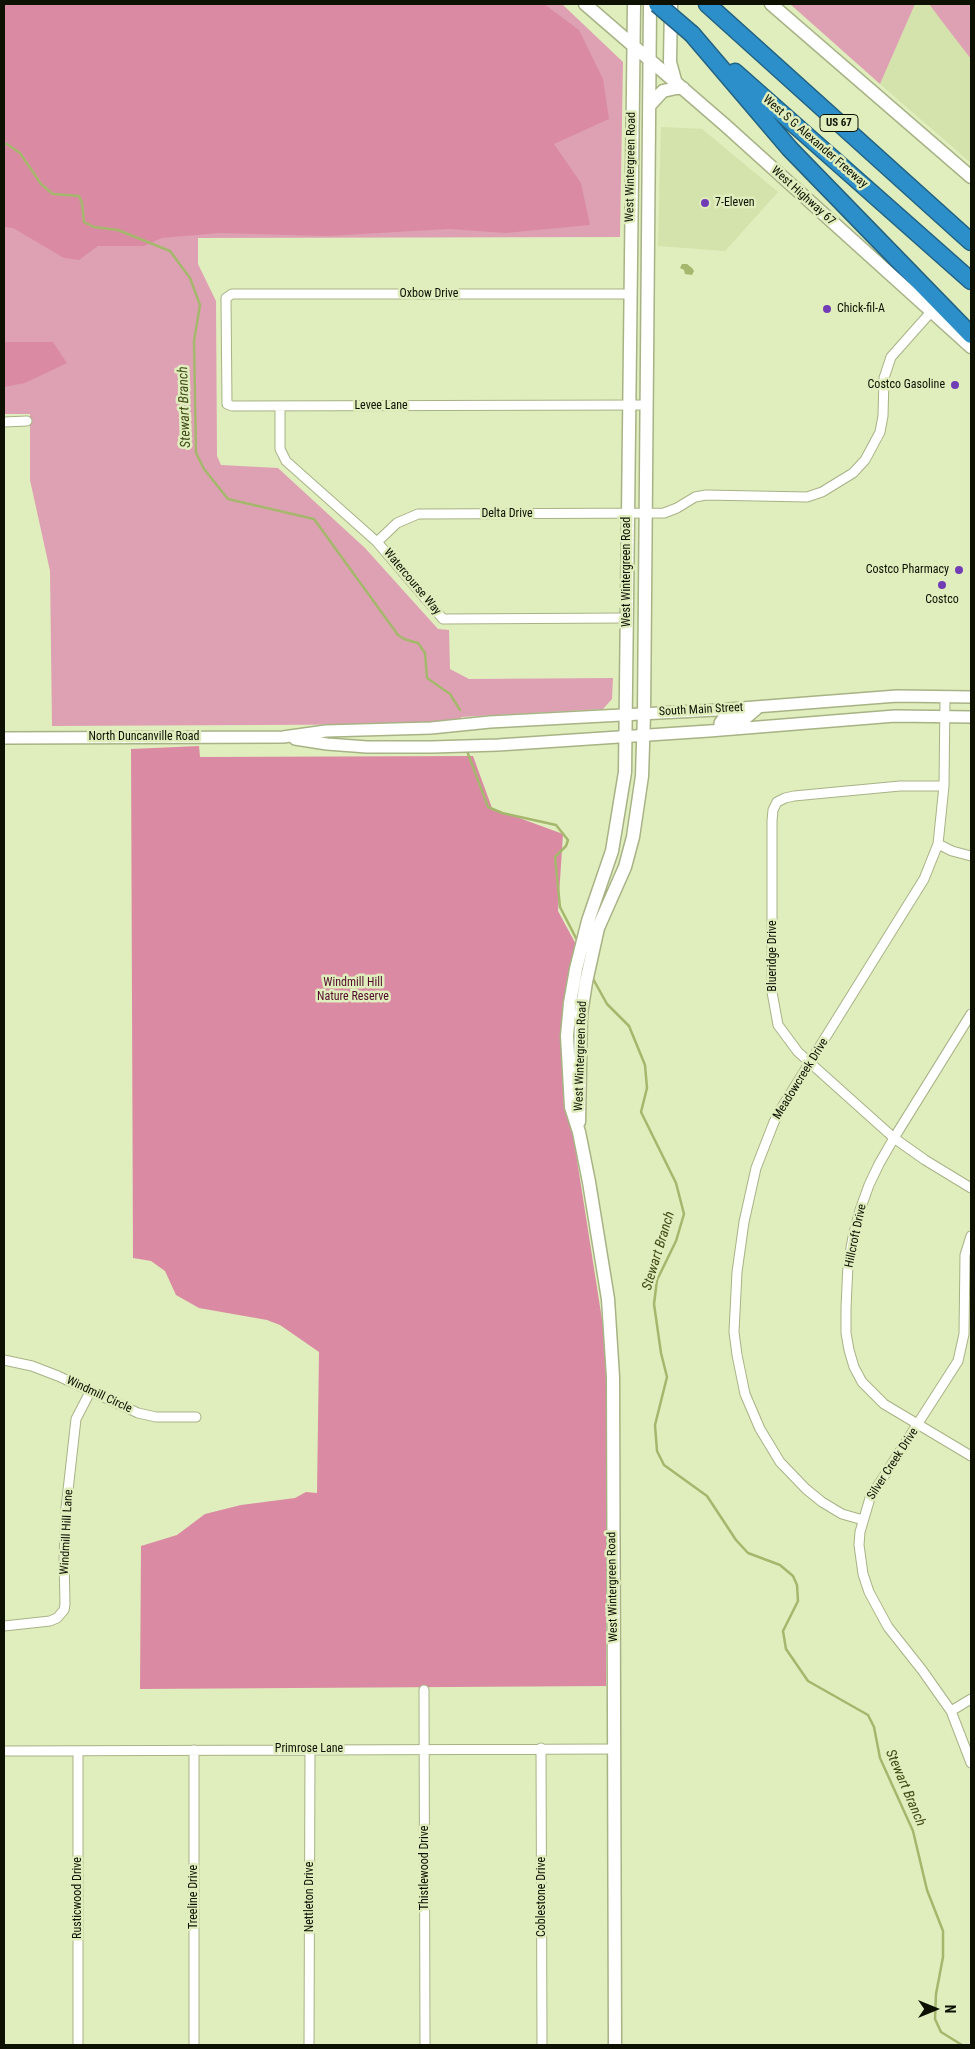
<!DOCTYPE html>
<style>
body{margin:0}
#map{position:relative;width:975px;height:2049px;overflow:hidden;background:#e0edbd;font-family:"Roboto Condensed",sans-serif}
canvas{display:block}
.frame{position:absolute;inset:0;border:5px solid #0d1102;pointer-events:none}
.north{position:absolute;left:910px;top:1984px;width:50px;height:50px;-webkit-text-stroke:4px #e0edbd;paint-order:stroke;rotate:90deg;font-size:14px;font-weight:700;line-height:20px;text-align:center;color:#0d1102}
.north::after{content:'';display:block;margin:auto;width:18px;height:22px;background:#0d1102;clip-path:polygon(50% 0,100% 100%,50% 72%,0 100%)}
</style>
<div id="map">
<canvas width="975" height="2049"></canvas>
<div class="frame"></div>
<div class="north">N</div>
</div>
<script>
const context = document.querySelector('canvas').getContext('2d');
context.lineJoin = 'round';
function paint(path, color) { context.fillStyle = color; context.fill(path, 'evenodd'); }
const poly = rows => new Path2D(rows.map(r => 'M' + r).join(''));
function trace(path, color, width, dash) { context.strokeStyle = color; context.lineWidth = width; context.lineCap = dash ? 'butt' : 'round'; context.setLineDash(dash || []); context.stroke(path); }
function drawText(font, color, halo, rows, align = 'center') {
  context.font = font + ' "Roboto Condensed",sans-serif'; context.lineWidth = 5; context.setLineDash([]); context.textBaseline = 'middle'; context.strokeStyle = halo; context.fillStyle = color; for (const [text, x, y, turn = 0] of rows) {
    context.save(); context.translate(x, y); context.rotate((+turn || 0) * Math.PI / 180); context.textAlign = isNaN(turn) ? turn : align; if (halo) context.strokeText(text, 0, 0); context.fillText(text, 0, 0); context.restore();
  }
}
const built = poly([
 [915,4,929,4,971,59,971,163,880,84],
 [661,127,702,129,778,192,725,251,658,246]
]);
const green = poly([
 [4,4,562,4,623,62,620,237,198,238,198,264,216,301,217,456,221,465,278,468,365,548,438,629,449,630,450,669,469,679,613,678,612,699,603,709,461,717,459,724,52,726,50,571,30,480,30,414,4,414],
 [790,4,915,4,880,84],
 [929,4,971,4,971,59,944,24]
]);
const forest = poly([
 [4,4,544,4,579,30,603,79,609,119,554,144,581,183,590,225,506,233,449,229,327,236,220,233,162,238,144,246,98,246,79,260,64,258,13,228,4,227],
 [4,342,53,342,67,363,25,383,4,387],
 [199,746,200,757,473,756,492,808,563,834,558,911,579,950,569,1032,567,1096,606,1345,606,1686,140,1689,141,1546,177,1535,205,1514,241,1505,295,1498,306,1492,317,1493,319,1352,280,1325,267,1320,199,1308,176,1295,165,1271,151,1261,133,1258,131,749]
]);
const water = poly([
 [682,264,687,264,692,268,694,271,692,275,685,274,684,270,680,268]
]);
const stream = poly([
 [4,144,7,144,20,153,41,184,53,194,79,196,82,203,84,222,94,227,118,230,170,251,190,278,200,305,194,341,196,453,204,469,228,499,314,519,398,635,404,639,418,643,425,653,427,678,450,694,460,710],
 [467,751,488,807,502,813,556,825,568,840,566,846,555,857,560,907,578,942],
 [592,977,607,1004,629,1026,645,1065,647,1088,641,1112,676,1183,684,1214,676,1241,657,1280,654,1304,661,1353,667,1377,655,1425,657,1451,664,1465,707,1496,736,1540,748,1553,780,1565,793,1576,797,1585,798,1601,783,1631,786,1649,808,1681,868,1715,874,1727,880,1758,913,1831,927,1890,943,1931,943,1957,936,1994,935,2019,941,2032,962,2045]
]);
const minor = poly([
 [630,294,232,294,226,298,227,404,232,406,647,405],
 [280,406,280,449,286,461,377,542,443,619,626,618],
 [4,422,27,421],
 [377,542,397,523,418,514,664,513,677,508,695,497,706,495,807,497,822,492,853,473,865,460,880,432,883,416,884,378,891,357,931,312],
 [944,786,900,786,794,796,785,798,777,802,773,810,772,821,772,992,778,1025,798,1052,894,1138,925,1160,971,1188],
 [938,844,952,851,971,856],
 [971,1014,894,1138,879,1164,869,1185,860,1210,853,1237,848,1264,846,1308,846,1333,849,1350,854,1367,862,1382,884,1404,971,1456],
 [971,1236,965,1255,964,1334,958,1361,870,1498,860,1532,859,1545,863,1574,869,1592,888,1627,922,1670,951,1711,971,1763],
 [4,1360,32,1366,58,1376,138,1413,156,1417,196,1417],
 [863,1520,842,1514,822,1502,806,1489,780,1462,760,1429,745,1394,737,1355,734,1332,737,1272,744,1222,756,1168,774,1122,784,1104,924,879,938,844,944,786,945,697],
 [4,1626,50,1621,57,1618,64,1610,65,1604,64,1559,66,1508,76,1419,90,1392],
 [424,1690,425,2045],
 [951,1711,971,1699],
 [541,1748,542,2045],
 [194,1750,194,2045],
 [4,1751,615,1749],
 [78,1751,78,2045],
 [309,2045,310,1749]
]);
const tertiary = poly([
 [720,730,720,723,723,719,746,718,759,707],
 [4,738,283,737,326,731,431,728,490,722,716,710,897,696,971,697],
 [295,739,327,744,367,747,432,747,498,745,709,731,895,716,971,717]
]);
const secondary = poly([
 [585,4,725,125,971,347],
 [671,4,670,62,675,80],
 [771,4,971,177],
 [650,105,663,91,676,88,683,88],
 [579,1122,581,1014,586,982,598,928,625,867,633,837,642,776,644,714,650,4],
 [615,2045,613,1377,608,1299,589,1182,579,1132,571,1107,567,1036,570,1003,576,969,588,921,612,851,625,772,634,4]
]);
const motorway = poly([
 [707,4,971,242],
 [692,34,790,149,971,335],
 [735,72,971,281]
]);
const motorwayBridge = poly([
 [657,4,692,34]
]);
const markers = [
 [705,203,5,"#713db4"],
 [827,309,5,"#713db4"],
 [955,385,5,"#713db4"],
 [959,570,5,"#713db4"],
 [942,585,5,"#713db4"]
];
const shields = [
 [839,123,38]
];
const shieldNames = [
 ["US 67",839,123]
];
const streetNames = [
 ["West S G Alexander Freeway",815,142,41],
 ["West Wintergreen Road",631,167,-89],
 ["West Highway 67",803,196,42],
 ["Oxbow Drive",429,294],
 ["Levee Lane",381,406],
 ["Delta Drive",507,514],
 ["West Wintergreen Road",627,572,-90],
 ["Watercourse Way",412,582,50],
 ["South Main Street",701,710,-3],
 ["North Duncanville Road",144,737],
 ["Blueridge Drive",773,956,-90],
 ["West Wintergreen Road",581,1056,-88],
 ["Meadowcreek Drive",801,1079,-58],
 ["Hillcroft Drive",856,1236,-78],
 ["Windmill Circle",99,1395,25],
 ["Silver Creek Drive",893,1464,-57],
 ["Windmill Hill Lane",67,1532,-87],
 ["West Wintergreen Road",613,1587,-91],
 ["Primrose Lane",309,1749],
 ["Thistlewood Drive",425,1868,-90],
 ["Treeline Drive",194,1897,-90],
 ["Nettleton Drive",310,1897,-90],
 ["Coblestone Drive",542,1897,-90],
 ["Rusticwood Drive",78,1898,-90]
];
const poiNames = [
 ["7-Eleven",715,203],
 ["Chick-fil-A",837,309],
 ["Costco Gasoline",945,385,"right"],
 ["Costco Pharmacy",949,570,"right"],
 ["Costco",942,600,"center"]
];
const parkNames = [
 ["Windmill Hill",353,983],
 ["Nature Reserve",353,997]
];
const waterNames = [
 ["Stewart Branch",185,407,-92],
 ["Stewart Branch",659,1251,-73],
 ["Stewart Branch",905,1788,67]
];
paint(built, '#d4e2ab');
paint(green, '#dea1b3');
paint(forest, '#da8ba3');
paint(water, '#a5b76d');
trace(stream, '#a5b76d', 2.5);
trace(minor, '#a7b385', 11);
trace(tertiary, '#a7b385', 14);
trace(secondary, '#a7b385', 15);
trace(motorway, '#226383', 19);
trace(minor, '#fff', 9);
trace(tertiary, '#fff', 11);
trace(secondary, '#fff', 12);
trace(motorway, '#2d8fc9', 16);
trace(motorwayBridge, '#226383', 19, []);
trace(motorwayBridge, '#2d8fc9', 16);
for (const [x, y, r, color] of markers) { const dot = new Path2D(); dot.arc(x, y, r, 0, 2 * Math.PI); context.fillStyle = color; context.fill(dot); trace(dot, '#e0edbd', 2); }
for (const [x, y, w] of shields) { const box = new Path2D(); box.roundRect(x - w / 2, y - 8.5, w, 17, 4); context.fillStyle = '#e0edbd'; context.fill(box); trace(box, '#0d1102', 1); }
drawText('bold 11px', '#0d1102', null, shieldNames);
drawText('12px', '#0d1102', '#e0edbd', streetNames);
drawText('12px', '#0d1102', '#e0edbd', poiNames, 'left');
drawText('12px', '#520c2b', '#e0edbd', parkNames);
drawText('italic 14px', '#414c15', '#e0edbd', waterNames);
</script>
